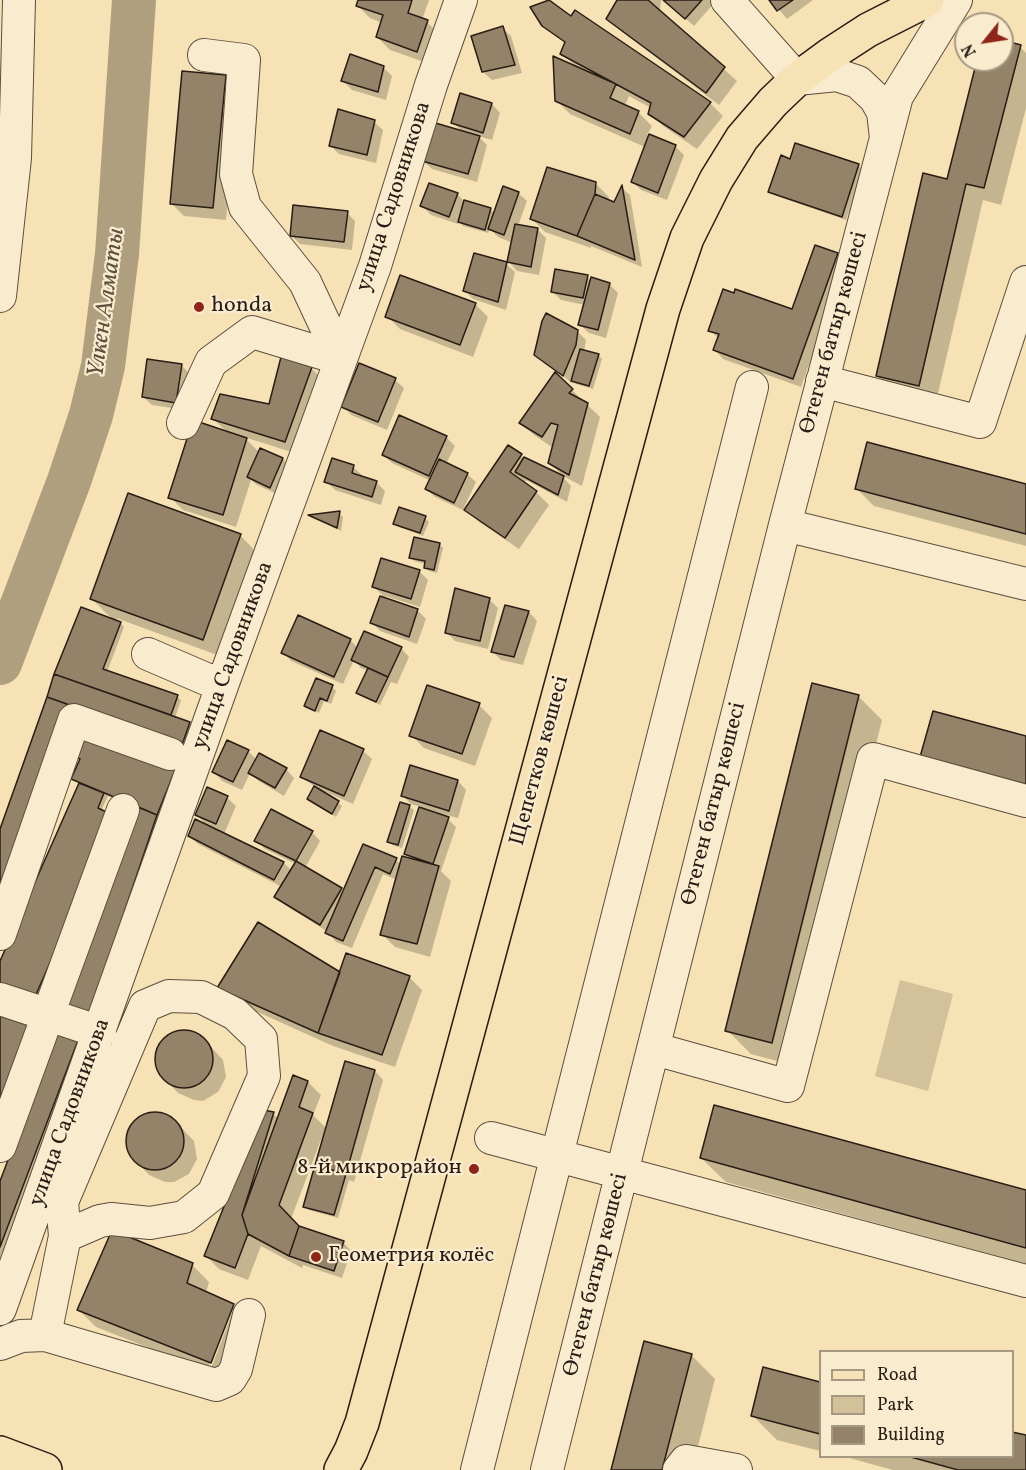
<!DOCTYPE html>
<meta charset="utf-8">
<style>
body{margin:0}
#map{position:relative;width:1026px;height:1470px;overflow:hidden;background:#f6e2b4;font-family:Vollkorn,serif}
canvas{display:block}
.legend{position:absolute;left:819px;top:1350px;width:195px;height:108px;box-sizing:border-box;background:#f9ecce;border:2px solid #a69984;margin:0;padding:8px 10px;list-style:none;font-size:18px;color:#291d16}
.legend li{display:flex;align-items:center;gap:12px;height:30px}
.legend b{width:30px;border:2px solid #a69984}
.north{position:absolute;left:954px;top:12px;width:60px;height:60px;box-sizing:border-box;background:#f9ecce;border:2px solid #a69984;border-radius:50%;rotate:240deg;font-size:16px;font-weight:700;line-height:24px;text-align:center;color:#291d16}
.north::after{content:'';display:block;margin:auto;width:21px;height:27px;background:#8f2418;clip-path:polygon(50% 0,100% 100%,50% 72%,0 100%)}
</style>
<div id="map">
<canvas width="1026" height="1470"></canvas>
<ul class="legend">
<li><b style="height:8px;background:#f6e2b4"></b>Road</li>
<li><b style="height:16px;background:#d3c199"></b>Park</li>
<li><b style="height:16px;background:#948368"></b>Building</li>
</ul>
<div class="north">N</div>
</div>
<script>
const context = document.querySelector('canvas').getContext('2d');
context.lineJoin = 'round';
function paint(path, color) { context.fillStyle = color; context.fill(path, 'evenodd'); }
const poly = rows => new Path2D(rows.map(r => 'M' + r).join(''));
function trace(path, color, width, dash) { context.strokeStyle = color; context.lineWidth = width; context.lineCap = dash ? 'butt' : 'round'; context.setLineDash(dash || []); context.stroke(path); }
function drawText(font, color, halo, rows, align = 'center') {
  context.font = font + ' Vollkorn,serif'; context.lineWidth = 4.5; context.setLineDash([]); context.textBaseline = 'middle'; context.strokeStyle = halo; context.fillStyle = color; for (const [text, x, y, turn = 0] of rows) {
    context.save(); context.translate(x, y); context.rotate((+turn || 0) * Math.PI / 180); context.textAlign = isNaN(turn) ? turn : align; if (halo) context.strokeText(text, 0, 0); context.fillText(text, 0, 0); context.restore();
  }
}
const green = poly([
 [900,980,953,994,928,1091,875,1076]
]);
const shadow = poly([
 [359,0,429,0,422,20,427,22,440,35,430,64,390,50,377,37,382,23,370,18,357,5],
 [618,0,661,0,660,12,737,81,719,105,621,31,608,18],
 [664,0,717,0,694,26],
 [771,0,813,0,787,19],
 [575,12,710,103,723,116,697,149,663,126,650,113,651,108,629,96,625,106,639,113,652,126,647,135,675,146,684,155,667,200,641,190,632,182,645,147,570,114,557,101,577,68,562,53,566,44,543,25,571,18],
 [502,28,511,36,522,73,492,80,483,72],
 [1002,42,1020,47,1026,53,1026,108,1001,205,983,200,936,402,895,393,878,376,948,180,979,60,1002,60],
 [383,67,392,76,386,100,352,90,343,81],
 [225,77,238,90,226,220,184,216,171,203],
 [461,95,492,104,500,113,492,140,478,136,487,145,477,182,432,169,423,161,462,132,453,122],
 [374,122,383,130,376,163,339,154,330,145],
 [796,145,859,166,863,170,846,220,774,195,770,191,791,161],
 [596,184,609,197,608,201,615,204,622,188,630,195,642,267,591,246,591,248,545,232,532,219],
 [518,193,527,201,518,226,538,230,546,238,539,275,517,271,509,262,513,243,498,237,490,229,488,233,463,226,459,221,458,224,431,215,422,206,457,194,465,202,490,209,495,214],
 [347,213,355,221,352,250,300,244,291,235],
 [837,255,845,263,801,387,723,359,715,350,719,339,710,330,793,311],
 [506,264,515,272,506,310,473,299,465,291],
 [587,277,591,281,609,284,618,293,606,338,589,333,580,325,585,305,561,300,552,291],
 [475,304,488,317,473,357,400,329,387,316],
 [577,331,586,340,584,351,598,355,602,359,593,389,576,384,573,381,572,383,535,354],
 [181,365,190,374,184,410,152,405,143,397],
 [311,368,324,381,298,454,244,437,259,452,260,449,283,459,291,468,279,495,257,485,251,480,236,527,183,510,170,497,228,433,213,419,270,406],
 [395,380,404,388,387,430,351,415,343,406],
 [572,390,600,417,582,486,563,476,550,463,553,448,534,435,521,423],
 [446,437,455,446,446,464,467,474,476,482,463,510,435,497,426,489,429,480,392,463,383,455],
 [509,447,525,459,563,477,571,486,567,502,526,480,524,484,536,492,549,505,519,549,479,522,466,509],
 [353,467,362,475,361,478,377,483,385,491,381,505,335,490,326,481],
 [1026,486,1026,546,874,506,856,488],
 [339,513,343,517,341,531,311,516],
 [425,518,429,522,423,536,399,527,395,523],
 [240,535,257,553,220,656,116,618,124,627,107,672,177,697,181,700,175,718,189,724,193,728,186,748,71,707,0,831,56,675,114,621,92,599],
 [439,544,443,548,437,573,429,571,426,567,426,564,414,561,411,557],
 [419,571,428,580,420,607,385,596,385,598,374,587],
 [489,599,498,608,488,649,455,641,447,633],
 [417,610,426,619,417,644,380,631,372,623],
 [529,612,537,621,523,665,501,660,492,651],
 [299,617,351,641,358,648,401,648,409,657,397,684,391,682,380,705,358,693,368,671,361,668,354,660,343,684,291,661,283,652],
 [332,687,336,691,331,704,324,701,319,713,306,706],
 [858,696,882,720,796,1066,751,1054,727,1030],
 [479,705,492,718,475,766,424,748,411,735],
 [80,730,175,769,179,773,93,1020,137,808,108,796,101,811,114,817,34,1010,0,965,80,784,73,779,81,761,74,758],
 [321,732,363,751,372,759,353,804,326,792,325,794,342,806,336,817,308,799,315,787,302,777],
 [248,751,257,760,286,769,294,778,284,796,259,781,250,773,242,790,222,781,214,772],
 [458,781,466,790,458,818,443,814,456,827,441,871,451,881,430,957,395,947,382,934,397,880,383,874,352,948,336,942,328,932,285,905,276,897,282,887,198,844,189,836,207,826,197,815,227,798,236,806,224,834,284,863,292,871,296,864,265,849,256,840,312,832,320,841,305,868,344,893,364,846,396,860,401,865,412,860,405,853,421,807,411,804,403,796],
 [401,803,410,807,414,810,402,848,392,845,389,841],
 [340,974,409,977,422,990,395,1067,333,1046,231,1000,219,987],
 [60,1028,83,1041,0,1260,0,1186],
 [185,1031,195,1033,203,1038,223,1060,226,1077,218,1092,203,1101,194,1100,178,1093,165,1079,156,1062,157,1053,161,1044,167,1037,176,1032],
 [346,1063,375,1071,383,1080,354,1182,349,1180,338,1218,309,1210,305,1206,327,1130,325,1129,291,1219,299,1227,343,1242,351,1251,342,1278,303,1265,302,1268,261,1246,248,1280,219,1269,206,1256,273,1114,279,1119,294,1077,308,1082,321,1095,313,1115,327,1129],
 [156,1113,166,1115,174,1120,194,1141,197,1159,189,1174,174,1182,165,1182,149,1175,136,1161,127,1144,128,1135,132,1126,138,1118,147,1114],
 [701,1158,1026,1192,1026,1264,726,1182],
 [192,1265,209,1282,206,1293,233,1306,250,1323,228,1379,96,1327,78,1309],
 [229,1311,233,1311,210,1371,207,1370],
 [691,1355,715,1379,692,1470,612,1470],
 [764,1368,820,1383,820,1451,777,1440,752,1415],
 [1026,1437,1026,1470,893,1470,842,1456,1012,1456]
]);
const river = poly([
 [0,663,69,481,91,415,103,366,117,254,134,0]
]);
const building = poly([
 [358,0,412,0,408,13,428,20,417,52,376,37,383,15,356,6,358,0],
 [549,0,571,16,575,10,711,102,684,137,648,114,651,103,560,54,565,42,542,26,530,7,549,0],
 [617,0,648,0,725,67,706,93,606,19,617,0],
 [663,0,702,0,685,19,663,0],
 [769,0,793,0,777,11,769,0],
 [503,26,515,65,482,72,471,36,503,26],
 [1002,40,1021,45,984,188,966,184,919,386,876,376,923,173,947,179,977,60,1002,60,1002,40],
 [350,54,384,66,378,92,341,81,350,54],
 [553,56,616,84,610,98,639,111,630,134,555,101,553,56],
 [182,71,226,75,213,208,170,204,182,71],
 [460,93,492,103,483,133,451,123,460,93],
 [338,109,375,120,367,155,329,146,338,109],
 [432,122,480,136,468,174,422,161,432,122],
 [649,134,676,145,658,193,631,182,649,134],
 [795,143,859,164,842,217,768,192,781,155,790,159,795,143],
 [547,167,596,182,595,194,577,236,530,219,547,167],
 [429,183,458,193,449,217,420,206,429,183],
 [622,185,635,260,577,236,595,194,614,202,622,185],
 [503,186,519,192,504,235,488,229,503,186],
 [464,200,491,208,485,230,458,222,464,200],
 [293,205,348,211,344,242,290,236,293,205],
 [515,224,538,228,531,267,507,262,515,224],
 [815,245,838,253,793,379,713,350,719,334,708,331,723,289,734,293,735,289,792,309,815,245],
 [474,253,507,262,498,302,463,291,474,253],
 [555,269,588,275,583,298,551,292,555,269],
 [400,275,476,303,460,345,385,317,400,275],
 [591,277,610,283,598,330,578,325,591,277],
 [546,313,578,330,576,345,563,376,534,355,542,321,546,313],
 [580,349,599,354,589,386,571,381,580,349],
 [281,357,312,367,285,442,211,419,220,394,269,404,281,357],
 [147,359,182,364,176,403,142,397,147,359],
 [359,363,396,378,378,422,341,407,359,363],
 [555,372,573,389,569,393,588,403,569,475,548,463,558,425,551,423,542,437,519,423,555,372],
 [399,415,447,436,429,476,382,455,399,415],
 [193,420,247,438,223,515,168,498,193,420],
 [867,442,1026,484,1026,534,855,489,867,442],
 [508,445,522,454,510,472,537,491,505,538,464,510,508,445],
 [260,448,283,458,270,488,247,477,260,448],
 [524,457,564,476,558,495,515,472,524,457],
 [332,458,354,465,352,473,377,481,372,497,324,482,332,458],
 [439,459,468,473,454,503,425,489,439,459],
 [128,493,241,534,203,640,90,599,128,493],
 [399,507,426,516,420,533,393,524,399,507],
 [340,511,337,528,308,515,340,511],
 [414,537,440,543,434,570,424,568,425,561,409,558,414,537],
 [381,558,420,570,411,599,372,587,381,558],
 [455,588,490,598,480,641,445,633,455,588],
 [380,596,418,609,409,637,370,623,380,596],
 [505,605,529,611,514,657,491,652,505,605],
 [81,607,121,622,103,669,178,695,171,715,54,674,81,607],
 [298,615,351,639,334,677,281,653,298,615],
 [364,631,402,647,388,677,351,660,364,631],
 [368,668,388,677,376,702,356,693,368,668],
 [54,674,190,722,182,745,47,697,54,674],
 [316,678,333,685,327,701,320,698,315,711,304,706,316,678],
 [812,683,859,695,772,1043,725,1031,812,683],
 [427,685,480,703,462,754,409,736,427,685],
 [47,697,67,704,0,890,0,829,47,697],
 [933,711,1026,736,1026,785,920,757,933,711],
 [79,728,176,768,157,815,71,779,80,759,69,754,79,728],
 [320,730,364,749,344,796,300,777,320,730],
 [227,740,249,750,233,782,212,772,227,740],
 [259,753,287,768,275,788,248,773,259,753],
 [410,765,458,780,449,811,401,796,410,765],
 [79,783,104,793,98,808,115,816,30,1008,0,994,0,961,79,783],
 [314,786,339,801,332,814,307,799,314,786],
 [207,787,228,796,216,824,195,815,207,787],
 [400,802,410,805,398,845,387,842,400,802],
 [136,806,157,815,89,1017,59,1009,136,806],
 [419,807,449,817,433,864,404,854,419,807],
 [271,809,313,831,296,861,254,841,271,809],
 [195,819,284,862,274,880,188,836,195,819],
 [363,844,397,858,390,874,375,867,343,941,325,933,363,844],
 [402,856,439,866,417,944,380,935,402,856],
 [296,861,342,888,320,925,274,897,296,861],
 [258,922,340,972,318,1033,217,988,258,922],
 [346,953,410,976,382,1055,318,1033,346,953],
 [0,1007,36,1021,0,1116,0,1007],
 [59,1026,80,1035,0,1247,0,1181,59,1026],
 '155 1059a29 29 0 1 1 58 0a29 29 0 1 1-58 0Z',
 [345,1061,375,1070,346,1174,315,1165,345,1061],
 [293,1075,308,1081,299,1107,313,1113,279,1205,299,1226,289,1256,248,1234,242,1215,293,1075],
 [714,1105,1026,1190,1026,1248,700,1158,714,1105],
 [263,1110,274,1112,242,1215,248,1234,235,1268,204,1256,263,1110],
 '126 1141a29 29 0 1 1 58 0a29 29 0 1 1-58 0Z',
 [315,1165,346,1174,334,1215,303,1207,315,1165],
 [299,1226,344,1241,334,1271,289,1256,299,1226],
 [112,1230,193,1263,187,1283,234,1304,211,1363,77,1310,112,1230],
 [644,1341,692,1354,662,1470,611,1470,644,1341],
 [763,1367,820,1382,820,1434,751,1416,763,1367],
 [1012,1432,1026,1435,1026,1470,958,1470,907,1456,1012,1456,1012,1432]
]);
const minor = poly([
 [727,0,797,79,837,75,858,82,875,98,883,112,886,138],
 [204,55,244,60,236,174,245,207,305,282,341,359],
 [0,296,15,158,19,0],
 [822,381,980,422,1026,282],
 [183,423,211,362,252,332,341,359],
 [785,525,1026,584],
 [148,654,206,679,223,683],
 [0,934,74,720,170,754],
 [0,999,100,1032],
 [655,1049,788,1086,873,759,1026,801],
 [491,1138,1026,1281],
 [0,1146,123,810],
 [0,1309,223,683,375,266,431,85,461,0],
 [45,1335,65,1236,62,1202,145,1006,169,996,201,997,235,1014,261,1039,264,1076,213,1194,184,1217,150,1223,111,1219,100,1221,65,1236],
 [0,1344,21,1336,45,1335,216,1385,230,1379,236,1369,249,1315],
 [477,1470,752,387],
 [547,1470,785,525,897,96,956,0],
 [679,1470,686,1461,736,1470]
]);
const major = poly([
 [0,1453,45,1470],
 [341,1470,351,1451,362,1423,663,309,687,238,716,180,742,138,773,102,797,79,831,54,868,30,927,0]
]);
const markers = [
 [199,307,6,"#8f2418"],
 [474,1169,6,"#8f2418"],
 [316,1257,6,"#8f2418"]
];
const streetNames = [
 ["улица Садовникова",395,197,-72],
 ["Өтеген батыр көшесі",835,333,-75],
 ["улица Садовникова",234,656,-70],
 ["Щепетков көшесі",541,761,-75],
 ["Өтеген батыр көшесі",715,804,-76],
 ["улица Садовникова",71,1113,-70],
 ["Өтеген батыр көшесі",597,1275,-76]
];
const poiNames = [
 ["honda",211,307],
 ["8-й микрорайон",462,1169,"right"],
 ["Геометрия колёс",328,1257]
];
const waterNames = [
 ["Үлкен Алматы",108,303,-82]
];
paint(green, '#d3c199');
paint(shadow, '#0003');
trace(river, '#b09f7e', 44);
paint(building, '#948368');
trace(building, '#291d16', 1.5);
trace(minor, '#5c4e3e', 34);
trace(major, '#291d16', 36);
trace(minor, '#f9ecce', 32);
trace(major, '#f6e2b4', 33);
for (const [x, y, r, color] of markers) { const dot = new Path2D(); dot.arc(x, y, r, 0, 2 * Math.PI); context.fillStyle = color; context.fill(dot); trace(dot, '#f9ecce', 2); }
drawText('22px', '#291d16', '#f9ecce', streetNames);
drawText('22px', '#291d16', '#f9ecce', poiNames, 'left');
drawText('italic 24px', '#5f5140', '#f9ecce', waterNames);
</script>
